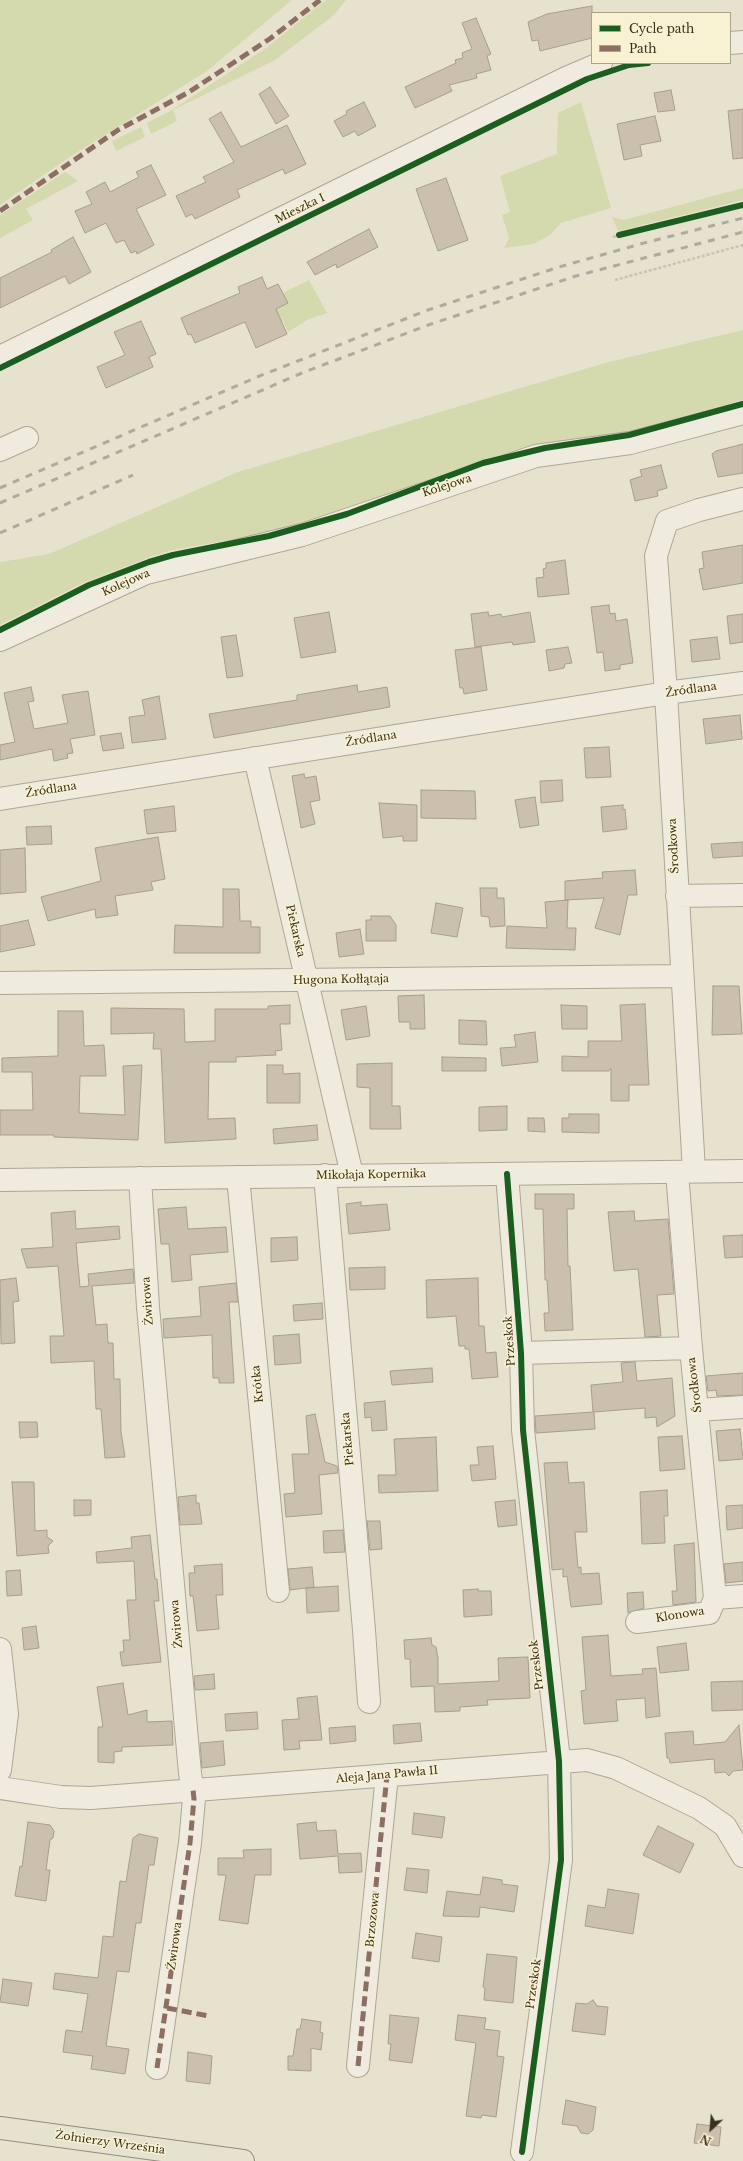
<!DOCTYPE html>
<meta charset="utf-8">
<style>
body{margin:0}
#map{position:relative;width:743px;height:2161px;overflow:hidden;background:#e7e2cd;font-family:"Libre Baskerville",serif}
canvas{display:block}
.legend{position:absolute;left:591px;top:12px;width:140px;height:52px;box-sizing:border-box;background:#f8f1d2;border:1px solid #ada38a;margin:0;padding:5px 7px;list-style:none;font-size:12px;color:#3c2f1d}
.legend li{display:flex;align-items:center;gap:8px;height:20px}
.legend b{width:20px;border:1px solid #ada38a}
.north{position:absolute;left:691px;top:2109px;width:40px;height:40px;-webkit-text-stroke:3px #f8f1d2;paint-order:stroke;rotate:206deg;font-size:11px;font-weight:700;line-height:16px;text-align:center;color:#3c2f1d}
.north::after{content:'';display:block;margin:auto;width:14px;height:18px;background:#3c2f1d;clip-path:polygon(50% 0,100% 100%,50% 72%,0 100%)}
</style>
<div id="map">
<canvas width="743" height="2161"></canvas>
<ul class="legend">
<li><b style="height:5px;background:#1b5e20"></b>Cycle path</li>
<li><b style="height:5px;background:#8d6e63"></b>Path</li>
</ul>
<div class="north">N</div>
</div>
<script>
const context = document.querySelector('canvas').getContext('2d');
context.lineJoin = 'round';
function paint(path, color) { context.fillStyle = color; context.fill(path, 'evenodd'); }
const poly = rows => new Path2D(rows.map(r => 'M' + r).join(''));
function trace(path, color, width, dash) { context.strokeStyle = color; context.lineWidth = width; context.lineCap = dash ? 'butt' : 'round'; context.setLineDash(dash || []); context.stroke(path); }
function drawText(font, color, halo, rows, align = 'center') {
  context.font = font + ' "Libre Baskerville",serif'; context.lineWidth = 3; context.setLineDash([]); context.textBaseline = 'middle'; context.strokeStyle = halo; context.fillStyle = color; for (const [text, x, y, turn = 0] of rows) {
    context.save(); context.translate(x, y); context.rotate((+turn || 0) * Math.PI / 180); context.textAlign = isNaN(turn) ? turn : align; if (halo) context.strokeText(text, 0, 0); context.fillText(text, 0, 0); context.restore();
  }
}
const green = poly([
 [0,0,292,0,207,71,68,158,0,205],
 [326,0,346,0,334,15,275,60,173,110,177,121,151,134,147,123,172,110,266,48],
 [581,102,611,208,561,223,550,235,534,244,504,248,509,238,502,215,510,212,500,176,557,154,558,113],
 [141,127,145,137,116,151,112,141],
 [65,172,78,181,26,209,33,220,0,238,0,215],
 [743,188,743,200,618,231,612,217,624,220],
 [309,280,327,313,309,319,288,332,283,321,276,323,272,313,285,292],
 [743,330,743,400,626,432,544,445,497,456,371,502,310,522,247,537,172,550,150,557,83,583,0,625,0,562,49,554,238,472,605,363]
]);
const building = poly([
 [592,6,592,38,540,51,538,40,532,41,528,22,547,14,592,6],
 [476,18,491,54,487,56,491,70,476,74,477,78,449,85,452,91,415,108,405,87,456,63,455,60,463,58,462,53,472,49,462,23,476,18],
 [270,87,289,116,276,124,259,94,270,87],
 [671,90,675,110,658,112,654,93,671,90],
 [364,102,376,126,358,136,355,131,343,137,334,121,347,114,346,111,364,102],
 [743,109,743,158,733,159,728,111,743,109],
 [221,112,241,147,287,125,306,164,285,174,283,169,237,190,240,197,195,219,192,214,186,217,176,196,206,182,203,177,234,162,209,119,221,112],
 [655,116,661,141,640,145,642,156,624,160,617,124,655,116],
 [151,165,166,195,136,209,154,245,137,254,136,251,131,253,124,240,116,243,106,223,85,233,75,211,92,204,86,192,105,182,110,192,139,177,136,172,151,165],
 [446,178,468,240,438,251,416,189,446,178],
 [369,229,378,247,337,268,336,264,315,275,307,262,369,229],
 [73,237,91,272,69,284,65,276,0,308,0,278,52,252,51,250,73,237],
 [262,277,267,289,278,284,288,303,276,309,287,334,256,348,245,322,195,343,191,334,188,335,181,318,240,293,238,287,262,277],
 [141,321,156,354,149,357,153,367,106,388,97,367,125,355,114,332,141,321],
 [743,444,743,473,718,477,712,454,716,451,743,444],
 [661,465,667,488,657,491,658,496,635,501,630,480,642,476,640,470,661,465],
 [743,545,743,583,703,590,699,569,704,568,702,552,743,545],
 [565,560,569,594,538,597,536,578,544,577,543,569,546,568,546,563,565,560],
 [609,605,610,614,615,613,616,621,627,619,633,663,620,665,620,669,605,671,603,652,597,653,591,607,609,605],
 [329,612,336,652,301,658,294,618,329,612],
 [488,612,489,616,501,614,502,617,530,612,535,642,513,645,512,642,475,647,471,614,488,612],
 [743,614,743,642,730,644,727,616,743,614],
 [236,635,243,676,227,678,221,637,236,635],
 [717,637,720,659,692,662,690,640,717,637],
 [481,647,487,690,464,694,463,688,460,688,455,650,481,647],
 [568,647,572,663,565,664,564,668,549,671,546,650,568,647],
 [357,685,358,692,387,687,390,707,214,738,209,714,297,700,297,695,357,685],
 [31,687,34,701,28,702,34,729,68,723,62,695,88,691,95,735,70,739,73,753,67,754,68,758,54,761,52,749,0,760,0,745,15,742,4,693,31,687],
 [159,696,166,739,132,743,129,717,145,715,142,700,159,696],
 [740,715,742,739,706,744,703,719,740,715],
 [121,733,124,748,103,751,100,736,121,733],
 [609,747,611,777,586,778,584,748,609,747],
 [304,774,305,778,316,776,320,800,310,802,315,824,301,828,292,776,304,774],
 [562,780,563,801,541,803,540,781,562,780],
 [421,790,475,791,476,819,421,818,421,790],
 [535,797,539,825,520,828,515,800,535,797],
 [379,803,417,805,417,841,403,841,403,836,383,838,379,803],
 [623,805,623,810,625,809,627,829,603,832,601,807,623,805],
 [174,806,176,831,147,834,144,810,174,806],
 [51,826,52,844,27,845,26,827,51,826],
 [158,837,165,879,151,882,153,890,115,896,118,915,96,918,95,909,48,921,41,897,101,881,95,848,158,837],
 [743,842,743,856,713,858,711,844,743,842],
 [25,848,26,892,0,894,0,850,25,848],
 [635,870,637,895,628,895,620,935,595,928,604,898,565,900,565,881,603,878,602,872,635,870],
 [480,888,497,888,497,898,504,898,505,926,490,927,489,917,481,916,480,888],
 [223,889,239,889,240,921,251,921,251,927,260,927,260,953,174,953,175,925,223,927,223,889],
 [568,900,567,928,576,928,575,950,506,948,507,926,547,928,545,902,568,900],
 [436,903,463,908,457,937,431,933,436,903],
 [371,916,390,916,396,925,396,941,366,941,366,920,371,920,371,916],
 [28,920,35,945,0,952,0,926,28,920],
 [360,929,364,954,339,957,336,933,360,929],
 [713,986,739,986,742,1034,712,1035,713,986],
 [424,995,425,1029,410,1029,410,1022,399,1022,398,996,424,995],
 [645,1004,649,1085,629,1085,629,1101,611,1101,611,1068,609,1071,562,1071,562,1056,588,1057,588,1041,622,1041,620,1005,645,1004],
 [290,1005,290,1024,280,1024,282,1050,275,1051,276,1055,236,1057,236,1062,209,1062,208,1119,235,1118,236,1139,165,1143,161,1049,153,1049,154,1033,111,1034,111,1008,184,1009,185,1042,215,1041,215,1009,268,1009,268,1006,290,1005],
 [561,1005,587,1006,587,1029,562,1029,561,1005],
 [366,1006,370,1036,346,1040,341,1010,366,1006],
 [58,1011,83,1011,84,1046,104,1045,106,1076,80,1076,79,1113,125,1115,123,1066,142,1065,138,1140,54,1137,54,1135,0,1135,0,1110,33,1110,32,1072,2,1072,2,1058,58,1056,58,1011],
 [459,1020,486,1021,487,1045,459,1044,459,1020],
 [535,1032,538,1062,502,1066,500,1048,516,1047,514,1035,535,1032],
 [442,1057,486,1058,486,1071,442,1071,442,1057],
 [392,1063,392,1106,400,1106,401,1129,370,1129,370,1088,357,1087,357,1064,392,1063],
 [267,1065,283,1065,283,1074,300,1073,300,1103,267,1103,267,1065],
 [507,1106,507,1130,479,1131,479,1107,507,1106],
 [569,1114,599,1114,599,1133,562,1132,562,1118,569,1118,569,1114],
 [528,1118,544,1118,545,1132,528,1131,528,1118],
 [317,1125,318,1140,274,1144,273,1129,317,1125],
 [535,1194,574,1194,574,1209,567,1209,568,1266,570,1266,573,1330,545,1331,544,1313,549,1313,547,1280,545,1280,543,1209,535,1209,535,1194],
 [361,1202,361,1206,387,1204,390,1230,349,1234,346,1204,361,1202],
 [186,1207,188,1229,226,1227,228,1252,190,1255,192,1280,172,1282,169,1244,161,1244,158,1209,186,1207],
 [75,1211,76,1229,119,1226,120,1239,76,1243,80,1287,89,1286,88,1274,133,1269,134,1283,92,1286,96,1325,107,1324,108,1343,113,1343,114,1379,120,1379,121,1432,125,1457,105,1458,101,1409,96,1409,94,1361,51,1363,50,1336,64,1336,58,1266,27,1268,21,1249,53,1247,51,1213,75,1211],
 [634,1211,635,1221,668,1219,674,1294,657,1295,661,1336,645,1337,638,1269,614,1271,608,1212,634,1211],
 [743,1235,743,1257,725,1258,723,1236,743,1235],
 [297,1237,298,1260,271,1262,271,1238,297,1237],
 [385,1267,385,1289,350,1290,349,1268,385,1267],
 [16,1278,19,1301,13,1302,15,1343,1,1344,0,1280,16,1278],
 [478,1278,479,1326,484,1326,486,1353,496,1352,498,1377,472,1379,469,1349,465,1349,465,1346,459,1346,456,1316,427,1318,426,1280,478,1278],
 [236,1283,238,1302,229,1302,234,1383,219,1383,219,1378,213,1378,212,1335,164,1338,163,1319,201,1316,199,1287,236,1283],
 [322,1303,323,1319,294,1321,293,1305,322,1303],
 [299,1334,301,1363,275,1365,273,1336,299,1334],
 [635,1362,637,1381,672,1378,675,1416,657,1427,656,1417,645,1418,645,1408,594,1412,595,1429,536,1433,535,1416,593,1412,591,1385,623,1382,621,1363,635,1362],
 [432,1368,433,1382,392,1385,390,1371,432,1368],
 [743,1373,743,1395,717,1396,716,1390,708,1391,706,1376,743,1373],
 [385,1401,387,1430,372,1431,371,1417,365,1418,364,1403,385,1401],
 [315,1414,325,1462,337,1466,338,1473,319,1475,322,1514,286,1517,284,1494,295,1493,292,1454,309,1454,306,1416,315,1414],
 [19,1422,37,1422,38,1437,20,1438,19,1422],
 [740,1429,743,1459,719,1461,716,1431,740,1429],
 [682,1436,685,1469,660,1471,658,1437,682,1436],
 [436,1437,438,1491,379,1493,378,1475,396,1475,394,1439,436,1437],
 [493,1446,496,1479,472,1481,470,1465,479,1465,477,1447,493,1446],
 [567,1462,569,1483,584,1482,587,1532,575,1532,578,1568,581,1567,581,1574,599,1573,602,1604,571,1607,567,1576,563,1577,563,1569,552,1570,544,1463,567,1462],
 [12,1482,34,1482,35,1531,47,1530,47,1537,53,1541,48,1546,49,1553,17,1556,12,1482],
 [667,1490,668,1516,664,1516,665,1543,642,1544,640,1492,667,1490],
 [196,1495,196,1503,199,1503,202,1524,180,1525,178,1497,196,1495],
 [74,1500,91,1500,91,1515,74,1516,74,1500],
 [515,1500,517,1525,498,1527,495,1502,515,1500],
 [743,1505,743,1528,727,1530,726,1506,743,1505],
 [367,1521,380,1521,382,1549,370,1550,367,1521],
 [343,1530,345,1552,324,1553,323,1531,343,1530],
 [150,1535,155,1579,157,1579,159,1601,154,1601,161,1662,122,1666,120,1652,124,1652,123,1640,130,1640,127,1600,136,1600,134,1561,97,1563,96,1552,132,1548,131,1537,150,1535],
 [694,1543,696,1602,673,1605,672,1591,677,1591,674,1545,694,1543],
 [743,1562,743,1581,726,1583,724,1564,743,1562],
 [222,1564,223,1595,216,1595,219,1629,197,1631,193,1596,190,1596,189,1573,195,1573,194,1566,222,1564],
 [312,1567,314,1587,290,1590,288,1569,312,1567],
 [20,1570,22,1595,7,1596,6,1571,20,1570],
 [338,1586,339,1611,307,1613,306,1588,338,1586],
 [478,1589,478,1591,491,1591,492,1615,464,1617,463,1590,478,1589],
 [643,1592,644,1608,628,1613,627,1593,643,1592],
 [36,1626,39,1648,24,1650,22,1628,36,1626],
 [608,1635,611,1676,643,1674,642,1669,656,1668,660,1716,646,1718,645,1698,616,1700,618,1721,584,1724,581,1691,586,1690,582,1637,608,1635],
 [431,1638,432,1645,436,1647,438,1658,438,1684,499,1681,498,1658,528,1657,530,1698,487,1700,488,1705,460,1707,460,1711,435,1712,434,1686,411,1687,410,1659,405,1659,404,1640,431,1638],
 [686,1643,689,1670,660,1673,657,1647,686,1643],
 [214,1674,215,1689,195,1690,194,1676,214,1674],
 [743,1681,743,1710,712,1711,711,1682,743,1681],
 [123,1683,128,1715,147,1710,147,1722,172,1721,173,1745,122,1747,122,1751,114,1752,114,1763,98,1762,98,1727,103,1727,97,1687,123,1683],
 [317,1696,322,1740,299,1741,300,1749,284,1750,282,1720,299,1719,297,1698,317,1696],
 [257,1712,258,1729,226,1731,225,1714,257,1712],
 [420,1723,422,1741,394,1744,393,1725,420,1723],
 [739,1725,743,1770,733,1771,729,1776,725,1772,715,1773,714,1759,670,1763,669,1758,667,1758,665,1733,693,1731,694,1745,725,1742,739,1725],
 [355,1726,356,1741,330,1744,329,1728,355,1726],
 [223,1741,225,1765,202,1768,200,1743,223,1741],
 [414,1813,445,1817,442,1838,412,1834,414,1813],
 [28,1822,50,1825,54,1831,53,1838,50,1840,46,1870,50,1870,46,1901,15,1896,20,1866,22,1867,28,1822],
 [316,1822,317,1831,336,1830,338,1854,361,1853,362,1872,339,1873,338,1856,300,1859,297,1824,316,1822],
 [658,1826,694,1844,680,1873,643,1855,658,1826],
 [139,1834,158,1838,154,1865,149,1865,141,1923,136,1923,129,1972,117,1971,106,2046,129,2049,125,2074,91,2069,93,2056,63,2052,66,2030,82,2032,88,1994,53,1989,55,1973,98,1978,103,1936,113,1937,120,1881,126,1882,133,1838,139,1834],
 [271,1849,271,1875,255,1875,248,1924,219,1920,226,1875,218,1875,218,1858,244,1858,243,1850,271,1849],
 [407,1868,429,1870,427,1893,404,1890,407,1868],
 [483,1877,502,1880,502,1884,518,1886,514,1912,480,1907,479,1917,443,1916,447,1891,480,1895,483,1877],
 [608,1889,639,1894,633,1934,585,1926,588,1905,605,1908,608,1889],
 [416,1933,442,1937,439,1962,412,1958,416,1933],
 [487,1954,517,1957,513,2003,484,2000,485,1988,483,1987,487,1954],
 [3,1979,32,1983,28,2006,0,2002,3,1979],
 [593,2000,597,2006,608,2007,605,2035,572,2031,576,2003,587,2004,593,2000],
 [390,2015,419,2018,412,2063,389,2060,391,2044,388,2044,390,2015],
 [458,2015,486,2018,484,2029,500,2031,497,2056,504,2057,496,2117,482,2115,481,2118,466,2116,476,2043,455,2040,458,2015],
 [302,2019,321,2022,320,2032,323,2033,321,2050,311,2048,311,2071,288,2070,288,2056,293,2056,297,2029,300,2029,302,2019],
 [188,2052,212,2056,210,2084,186,2081,188,2052],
 [566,2100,596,2107,593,2130,588,2134,581,2133,577,2126,562,2124,566,2100],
 [697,2124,721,2127,719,2146,694,2143,697,2124]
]);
const path = poly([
 [613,237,743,205],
 [615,280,743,245]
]);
const minor = poly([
 [730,43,743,42],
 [0,357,566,78,601,63],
 [0,450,27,438],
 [0,640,146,573,302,535,536,456,630,443,743,413],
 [255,758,352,1175],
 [0,799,666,693,743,683],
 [677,896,743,895],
 [0,983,682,976],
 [694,1171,666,693,656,556,667,521,699,510,743,499],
 [507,1174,521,1353,523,1430,559,1761,561,1860,522,2152],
 [325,1175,364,1630,369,1702],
 [238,1177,278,1591],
 [140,1178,148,1307,190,1773,194,1799,190,1843,157,2068],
 [0,1180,743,1171],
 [521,1353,691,1348],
 [698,1410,743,1407],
 [715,1598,743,1596],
 [637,1622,709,1613,715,1598,691,1348,677,1172],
 [0,1649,7,1714,0,1770],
 [0,1788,61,1797,91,1798,587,1760,616,1768,699,1808,725,1826,743,1856],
 [358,2066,387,1775]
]);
const major = poly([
 [0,2128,243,2161]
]);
const rail = poly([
 [0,488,257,377,428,310,559,267,644,243,743,218],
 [0,503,302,373,431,324,576,276,743,232],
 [0,533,133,475]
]);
const quiet = poly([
 [0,211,118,130,189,92,271,38,320,0],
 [167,2008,209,2016],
 [358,2066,387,1775],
 [157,2068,190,1843,194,1799,193,1790]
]);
const cycleway = poly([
 [619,235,743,205],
 [0,368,587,79,629,65,648,63],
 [0,630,89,585,149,562,173,555,269,536,347,514,483,463,545,448,629,435,743,404],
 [507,1174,521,1353,523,1430,559,1761,561,1860,522,2152]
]);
const streetNames = [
 ["Mieszka I",300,209,-26],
 ["Kolejowa",447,486,-18],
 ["Kolejowa",126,583,-24],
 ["Źródlana",691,690,-8],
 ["Źródlana",371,739,-9],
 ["Źródlana",51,790,-9],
 ["Środkowa",674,846,-93],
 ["Piekarska",295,931,77],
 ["Hugona Kołłątaja",341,980,-1],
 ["Mikołaja Kopernika",371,1175,-1],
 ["Żwirowa",148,1301,-94],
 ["Przeskok",510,1341,-94],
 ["Krótka",258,1384,-96],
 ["Środkowa",695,1385,-97],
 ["Piekarska",348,1439,-95],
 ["Klonowa",680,1615,-9],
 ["Żwirowa",177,1624,-95],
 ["Przeskok",537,1665,-97],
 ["Aleja Jana Pawła II",387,1775,-5],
 ["Brzozowa",373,1920,-84],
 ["Żwirowa",175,1946,-82],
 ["Przeskok",534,1984,-82],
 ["Żołnierzy Września",110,2143,8]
];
paint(green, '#d4d9ae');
paint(building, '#cbc0ad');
trace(building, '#a89d8c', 1);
trace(minor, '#aca696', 24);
trace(major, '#928b7d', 24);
trace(path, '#c7c3b6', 2.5, [3, 2]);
trace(minor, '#efebdf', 22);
trace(major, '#e6e2d0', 22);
trace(rail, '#aeaa9f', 3, [7, 7]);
trace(quiet, '#8d6e63', 5, [10, 5]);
trace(cycleway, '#1b5e20', 6);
drawText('11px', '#3c2f1d', '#f8f1d2', streetNames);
</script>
